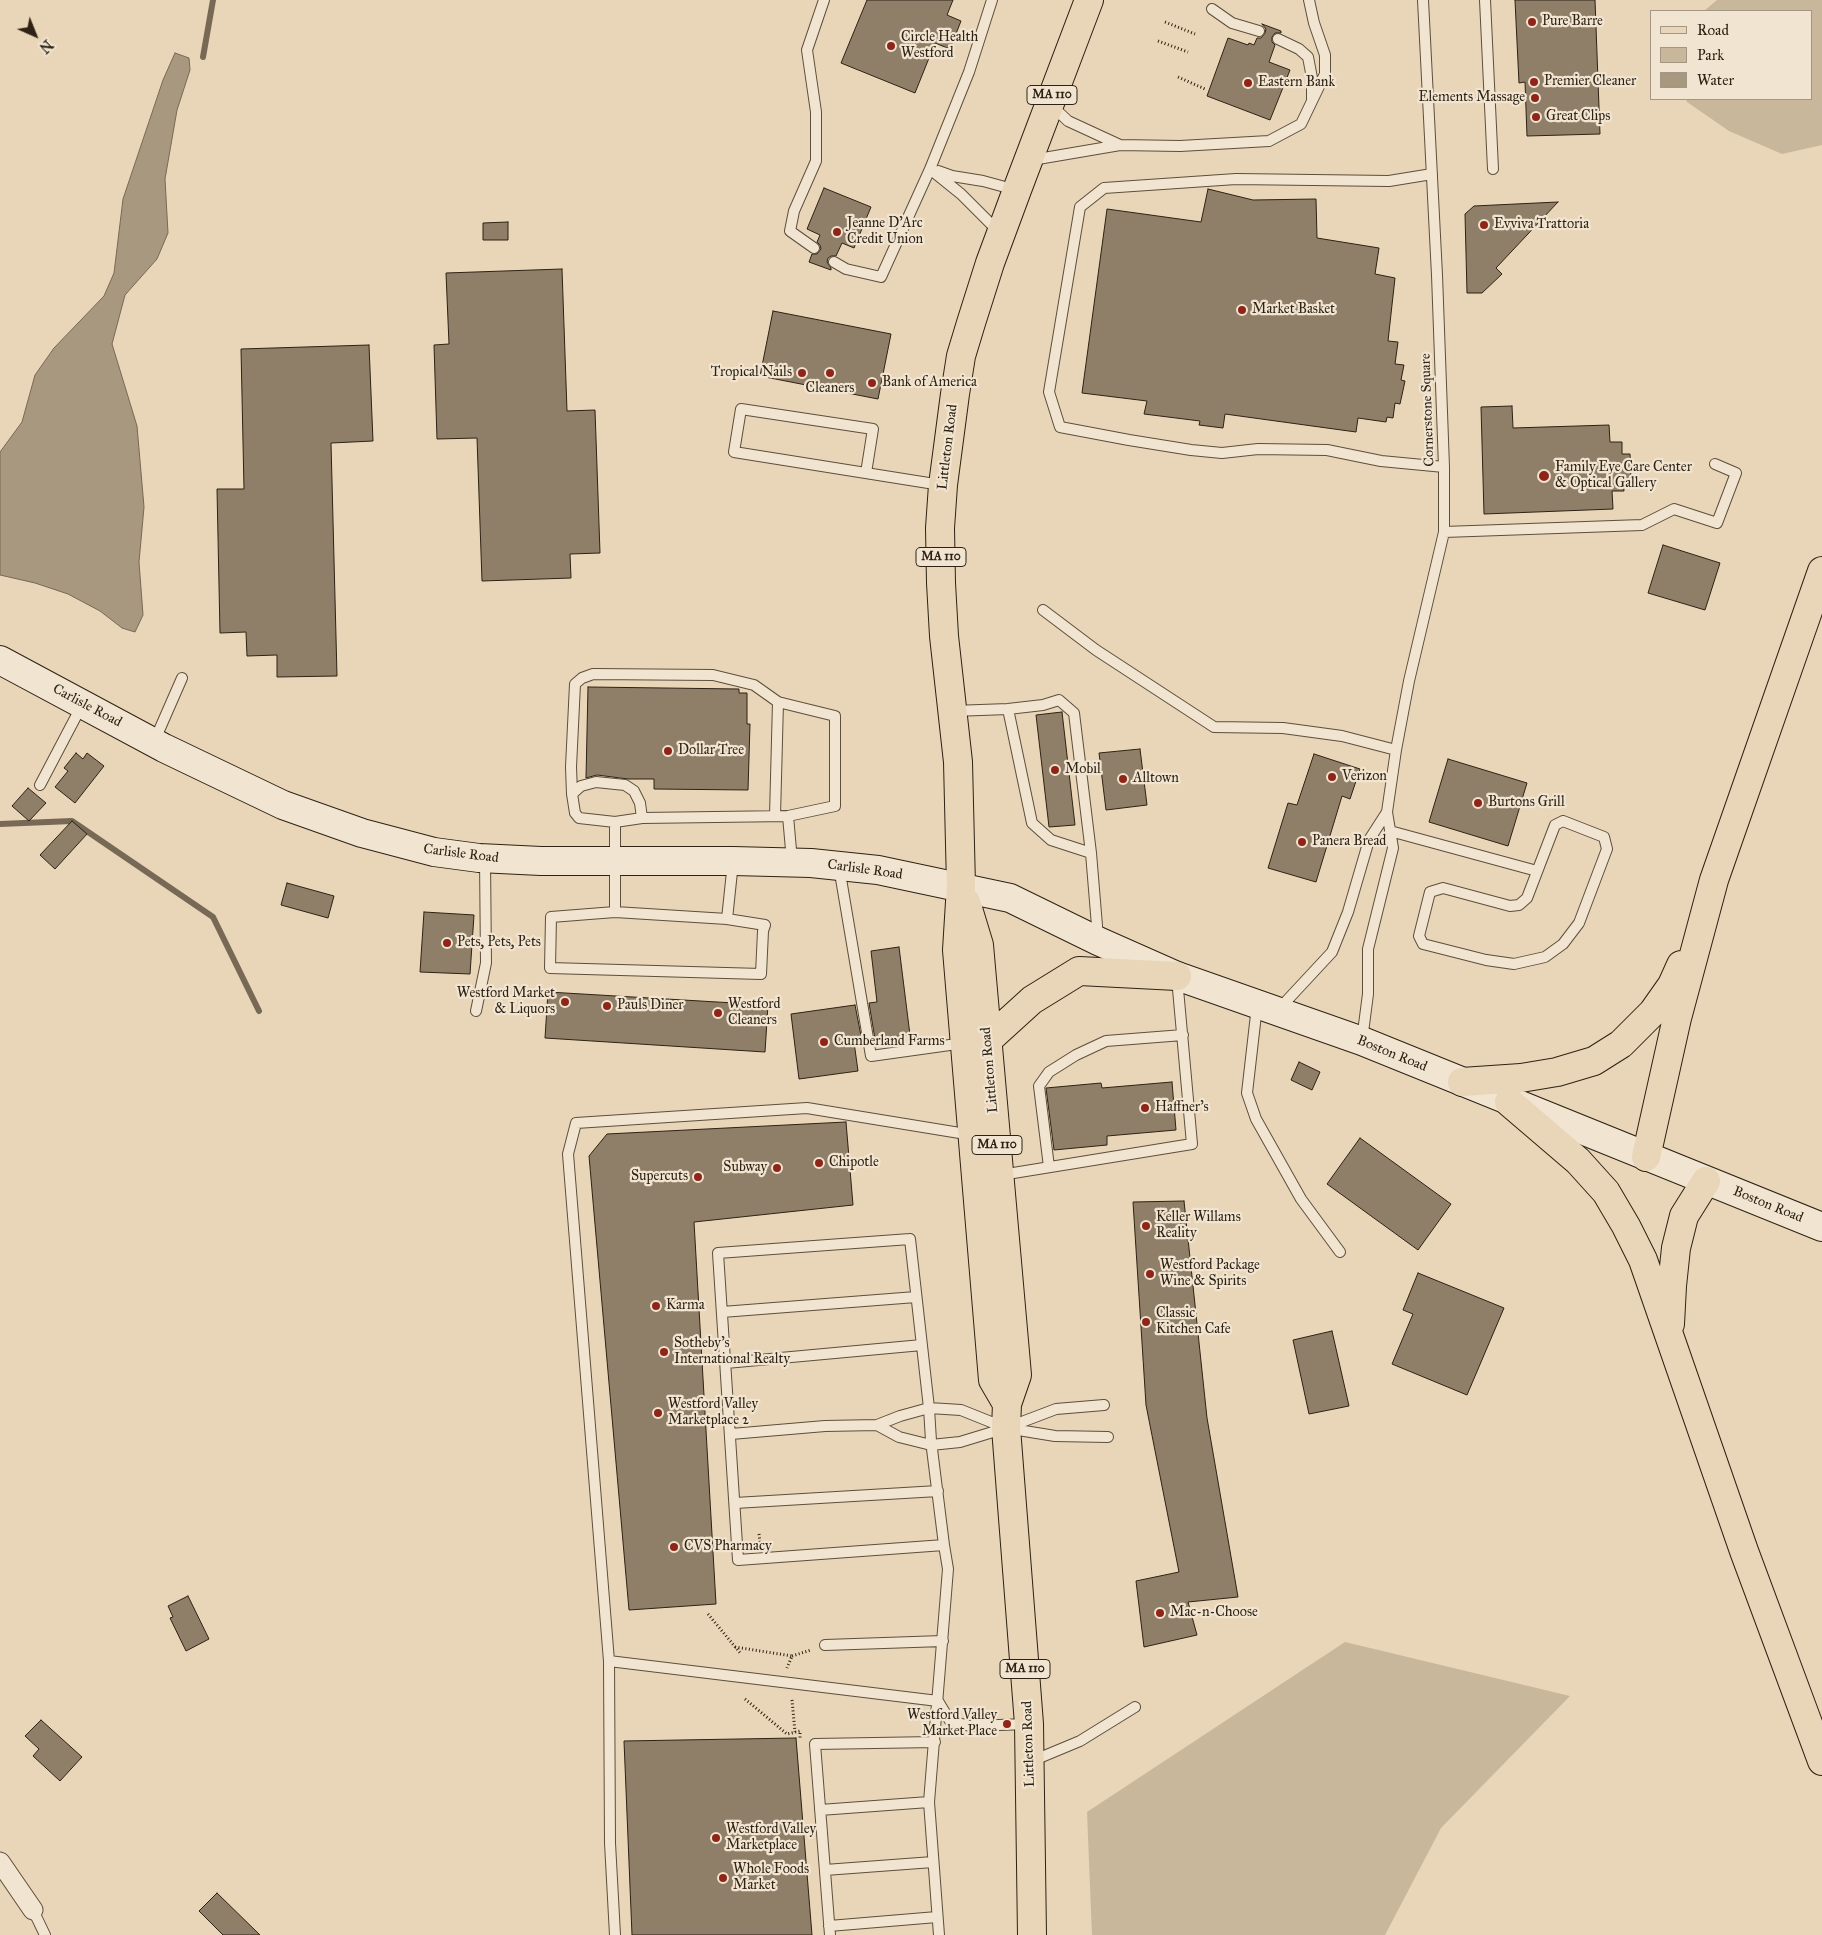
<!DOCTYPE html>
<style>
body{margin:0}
#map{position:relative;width:1822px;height:1935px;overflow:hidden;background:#e9d5b7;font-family:"IM FELL Great Primer",serif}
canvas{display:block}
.legend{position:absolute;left:1650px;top:10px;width:162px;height:90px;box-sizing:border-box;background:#f1e4d0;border:1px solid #a39685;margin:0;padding:6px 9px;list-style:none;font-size:15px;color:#2d2214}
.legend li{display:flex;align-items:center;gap:10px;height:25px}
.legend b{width:25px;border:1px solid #a39685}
.north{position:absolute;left:10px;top:10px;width:50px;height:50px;-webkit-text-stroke:4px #f1e4d0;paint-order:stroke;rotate:136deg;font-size:14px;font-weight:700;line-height:20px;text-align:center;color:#2d2214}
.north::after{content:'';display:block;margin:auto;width:18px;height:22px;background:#2d2214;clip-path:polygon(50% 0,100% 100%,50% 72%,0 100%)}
</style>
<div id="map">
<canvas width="1822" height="1935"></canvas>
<ul class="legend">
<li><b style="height:6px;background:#e9d5b7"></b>Road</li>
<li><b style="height:14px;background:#c9b79b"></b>Park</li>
<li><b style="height:14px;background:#a99880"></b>Water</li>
</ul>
<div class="north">N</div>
</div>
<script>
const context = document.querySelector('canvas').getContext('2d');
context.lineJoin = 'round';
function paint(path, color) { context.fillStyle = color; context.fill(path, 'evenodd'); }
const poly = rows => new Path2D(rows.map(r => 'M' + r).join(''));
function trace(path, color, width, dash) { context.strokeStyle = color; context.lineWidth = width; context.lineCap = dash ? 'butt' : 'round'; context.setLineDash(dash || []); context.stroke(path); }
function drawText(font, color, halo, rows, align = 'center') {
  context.font = font + ' "IM FELL Great Primer",serif'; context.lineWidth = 4.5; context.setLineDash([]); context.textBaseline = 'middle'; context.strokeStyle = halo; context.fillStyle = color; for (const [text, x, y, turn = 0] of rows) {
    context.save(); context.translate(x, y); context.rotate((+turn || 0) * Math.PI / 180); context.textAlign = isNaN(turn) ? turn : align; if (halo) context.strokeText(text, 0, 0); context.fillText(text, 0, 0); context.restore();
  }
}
const green = poly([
 [1717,0,1822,0,1822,145,1782,154,1729,131,1687,102,1686,99,1811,99,1811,11,1704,11],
 [1345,1642,1570,1696,1441,1828,1385,1935,1092,1935,1087,1812]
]);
const water = poly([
 [175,53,189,58,190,70,177,110,165,179,168,233,157,259,125,295,112,344,137,426,144,507,139,562,143,615,135,632,122,628,100,611,68,594,35,583,0,575,0,452,22,422,35,375,54,348,104,296,114,273,123,199,163,80,175,53]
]);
const stream = poly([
 [203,57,213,0],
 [0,824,72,821,213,917,259,1011]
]);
const building = poly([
 [867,0,953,0,947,15,961,21,950,49,935,43,915,93,841,63,867,0],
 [1515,0,1595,0,1600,134,1527,136,1525,82,1519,83,1515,0],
 [1262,24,1281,31,1281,33,1275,33,1272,37,1272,42,1275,45,1269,62,1290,70,1270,120,1207,96,1228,38,1248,45,1249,43,1254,45,1257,38,1261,38,1265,33,1266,29,1262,24],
 [824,188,871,207,854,248,842,243,836,256,831,256,828,258,827,262,831,268,831,270,809,262,812,254,817,254,821,249,820,245,817,242,820,235,807,229,824,188],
 [1208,189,1253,200,1316,199,1317,238,1379,248,1375,274,1395,278,1388,341,1398,342,1395,364,1404,365,1401,380,1405,381,1400,404,1395,403,1393,418,1387,417,1386,422,1358,418,1356,432,1225,414,1223,428,1199,425,1200,421,1144,414,1147,401,1082,393,1107,209,1201,222,1208,189],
 [1558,202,1496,268,1502,274,1482,293,1467,293,1465,214,1474,206,1558,202],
 [508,222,508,240,483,240,483,223,508,222],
 [562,269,567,411,595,410,600,553,570,554,571,578,482,581,477,438,437,439,434,345,449,344,446,273,562,269],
 [773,311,891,334,878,399,760,376,773,311],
 [369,345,373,441,331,443,337,676,277,677,277,655,247,656,246,632,220,633,217,489,244,489,241,349,369,345],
 [1512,406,1513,428,1609,425,1610,442,1622,442,1622,454,1630,454,1631,479,1623,479,1624,491,1612,491,1613,509,1484,514,1481,407,1512,406],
 [1663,545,1720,563,1705,610,1648,593,1663,545],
 [588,687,739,689,739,693,747,693,747,724,750,724,748,790,654,789,654,779,628,779,597,775,586,778,588,687],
 [1062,712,1075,825,1049,827,1036,715,1062,712],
 [1140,749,1147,805,1106,810,1099,753,1140,749],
 [76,753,83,759,87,753,104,766,75,803,55,787,68,771,64,768,76,753],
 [1314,754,1360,769,1350,799,1342,796,1316,882,1268,868,1288,803,1297,805,1314,754],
 [1448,759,1527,783,1508,846,1429,822,1448,759],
 [28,788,46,803,29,821,12,806,28,788],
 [72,821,87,834,55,869,40,855,72,821],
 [287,883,334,896,328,918,281,905,287,883],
 [424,912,474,915,470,974,420,972,424,912],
 [899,947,910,1035,875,1039,869,1003,877,1002,871,951,899,947],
 [548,992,768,1005,765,1052,545,1038,548,992],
 [855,1005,862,1041,854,1042,858,1071,799,1079,791,1014,855,1005],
 [1299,1062,1320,1072,1312,1090,1291,1080,1299,1062],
 [1172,1082,1176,1130,1107,1136,1107,1145,1054,1150,1046,1088,1101,1083,1102,1088,1172,1082],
 [846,1122,853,1205,694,1222,716,1604,629,1610,589,1156,607,1134,846,1122],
 [1360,1138,1451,1204,1418,1250,1327,1184,1360,1138],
 [1184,1201,1207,1418,1238,1597,1188,1602,1197,1635,1144,1647,1136,1581,1179,1572,1146,1405,1133,1202,1184,1201],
 [1418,1273,1504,1308,1467,1395,1392,1364,1413,1314,1403,1310,1418,1273],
 [1332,1331,1349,1406,1309,1414,1293,1340,1332,1331],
 [188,1596,209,1639,186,1651,170,1618,173,1617,168,1606,188,1596],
 [41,1720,82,1757,60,1781,33,1756,39,1749,25,1736,41,1720],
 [796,1738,812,1935,632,1935,624,1741,796,1738],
 [217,1893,260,1935,223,1935,199,1911,217,1893]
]);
const path = poly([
 [1165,22,1195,34],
 [1158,41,1188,52],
 [1178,77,1205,89],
 [759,1534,760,1543],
 [708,1614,741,1654],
 [735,1647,792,1656,787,1668],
 [792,1656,811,1650],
 [745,1699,787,1734,800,1731,800,1738],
 [792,1700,795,1732]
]);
const service = poly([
 [1485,0,1493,169],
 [1212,9,1232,23,1259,31],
 [1278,39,1299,49,1308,57,1312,78,1312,99],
 [1051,105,1068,121,1120,145],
 [1032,160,1120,145,1180,146,1269,141,1301,124,1325,74,1325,55,1314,23,1309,0],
 [930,169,961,194,999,232],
 [938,171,952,176,983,181,1016,190],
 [1432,174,1389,181,1236,179,1104,188,1080,207,1049,392,1060,427,1129,440,1191,450,1222,453,1258,449,1327,450,1381,461,1444,467],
 [814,248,790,231,794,211,816,161,816,112,807,50,824,0],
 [834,262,846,269,881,277,930,169,969,72,992,0],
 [866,473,873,429,741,409,734,452,941,485],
 [1444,532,1642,525,1674,509,1717,523,1736,473,1715,464],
 [1043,610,1096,650,1214,727,1283,728,1342,736,1396,750],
 [1008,709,1032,823,1051,840,1091,853],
 [953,711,1008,709,1043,705,1059,700,1074,713,1091,853,1098,938],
 [154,742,182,678],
 [40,785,82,705],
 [572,794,571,767,575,684,582,678,593,674,713,675,754,685,778,702],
 [775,816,778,702,835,716,835,806,788,816],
 [1563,821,1604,837,1607,849,1579,923,1563,944,1545,957,1514,964,1486,960,1423,944,1419,936,1430,892,1443,888,1510,906,1519,905,1527,898,1555,825,1563,821],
 [615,822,579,818,575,813,572,794,581,786,596,782,625,785,634,791,640,803,642,818],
 [1390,831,1537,871],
 [733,862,727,919,765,925,763,931,761,974,550,968,551,917,615,912,615,822,642,818,788,816,792,861],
 [839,867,871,1056,964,1043],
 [615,912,727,919],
 [1257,1006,1247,1093,1256,1119,1301,1199,1340,1252],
 [1279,1009,1332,952,1348,912,1369,840,1387,812],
 [476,1011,486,963,485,859],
 [1362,1040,1368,994,1368,949,1393,848,1387,812,1396,750,1409,681,1444,532,1444,467,1437,275,1423,0],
 [1049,1167,1039,1086,1049,1072,1076,1055,1106,1041,1183,1035],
 [1001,1175,1192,1144,1177,978],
 [910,1239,929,1408,931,1441,944,1545,738,1560,718,1253,910,1239],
 [722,1312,916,1297],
 [726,1363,922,1345],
 [877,1425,899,1437,931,1445,960,1442,1006,1428,1056,1409,1104,1405],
 [731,1434,825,1426,877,1425,900,1416,929,1408,961,1410,1006,1428,1055,1436,1108,1437],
 [735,1503,938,1491],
 [825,1645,943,1641],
 [609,1661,938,1701,950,1721,970,1726,1028,1724],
 [1032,1761,1080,1741,1135,1707],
 [820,1810,929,1802],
 [825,1870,933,1862],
 [33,1910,45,1935],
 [829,1926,937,1917],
 [615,1935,610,1843,609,1661,568,1154,576,1123,807,1108,972,1135],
 [830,1935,815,1744,935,1742],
 [939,1935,929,1802,948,1569,944,1545]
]);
const minor = poly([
 [0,1862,33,1910]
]);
const secondary = poly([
 [0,660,164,748,283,805,362,833,434,852,479,858,541,861,733,861,811,863,878,870,1010,898,1098,941,1177,976,1362,1041,1822,1227]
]);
const primary = poly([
 [966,902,979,945,1017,1375,1007,1404,1006,1428,1029,1724,1032,1935],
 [988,1040,1032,1000,1079,971,1177,976],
 [1007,1404,993,1380,957,950,961,886,958,762,944,636,941,583,940,528,943,485,955,394,961,356,971,323,990,263,1017,190,1089,0]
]);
const motorway = poly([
 [1462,1082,1521,1078,1557,1072,1594,1061,1621,1044,1653,1012,1672,985,1681,965],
 [1509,1102,1578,1161,1606,1192,1626,1226,1643,1260,1744,1551,1822,1761],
 [1646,1157,1677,1018,1714,880,1822,571],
 [1670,1324,1672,1286,1676,1248,1684,1216,1706,1181]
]);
const markers = [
 [1532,22,5,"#8f2418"],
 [891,46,5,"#8f2418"],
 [1534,82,5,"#8f2418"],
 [1248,83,5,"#8f2418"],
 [1535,98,5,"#8f2418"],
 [1536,117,5,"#8f2418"],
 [1484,225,5,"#8f2418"],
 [837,232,5,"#8f2418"],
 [1242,310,5,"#8f2418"],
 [802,373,5,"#8f2418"],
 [830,373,5,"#8f2418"],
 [872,383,5,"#8f2418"],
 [1544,476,6,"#8f2418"],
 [668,751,5,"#8f2418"],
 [1055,770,5,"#8f2418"],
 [1332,777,5,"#8f2418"],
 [1123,779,5,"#8f2418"],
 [1478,803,5,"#8f2418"],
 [1302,842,5,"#8f2418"],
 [447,943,5,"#8f2418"],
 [565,1002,5,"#8f2418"],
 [607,1006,5,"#8f2418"],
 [718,1013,5,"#8f2418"],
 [824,1042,5,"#8f2418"],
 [1145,1108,5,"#8f2418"],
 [819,1163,5,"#8f2418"],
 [777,1168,5,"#8f2418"],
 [698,1177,5,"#8f2418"],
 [1146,1226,5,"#8f2418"],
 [1150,1274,5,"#8f2418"],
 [656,1306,5,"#8f2418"],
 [1146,1322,5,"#8f2418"],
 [664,1352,5,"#8f2418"],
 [658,1413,5,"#8f2418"],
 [674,1547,5,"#8f2418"],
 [1160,1613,5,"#8f2418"],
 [1007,1724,5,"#8f2418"],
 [716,1838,5,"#8f2418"],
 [723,1878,5,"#8f2418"]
];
const shields = [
 [1052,95,50],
 [941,557,50],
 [997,1145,50],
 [1025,1669,50]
];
const shieldNames = [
 ["MA 110",1052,95],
 ["MA 110",941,557],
 ["MA 110",997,1145],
 ["MA 110",1025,1669]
];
const poiNames = [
 ["Pure Barre",1542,22],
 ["Circle Health",901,38],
 ["Westford",901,54],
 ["Premier Cleaner",1544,82],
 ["Eastern Bank",1258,83],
 ["Elements Massage",1525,98,"right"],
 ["Great Clips",1546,117],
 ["Jeanne D'Arc",847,224],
 ["Credit Union",847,240],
 ["Evviva Trattoria",1494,225],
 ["Market Basket",1252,310],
 ["Tropical Nails",792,373,"right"],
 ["Bank of America",882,383],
 ["Cleaners",830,389,"center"],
 ["Family Eye Care Center",1555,468],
 ["& Optical Gallery",1555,484],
 ["Dollar Tree",678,751],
 ["Mobil",1065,770],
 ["Verizon",1342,777],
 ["Alltown",1133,779],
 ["Burtons Grill",1488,803],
 ["Panera Bread",1312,842],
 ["Pets, Pets, Pets",457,943],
 ["Westford Market",555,994,"right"],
 ["& Liquors",555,1010,"right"],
 ["Westford",728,1005],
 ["Cleaners",728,1021],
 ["Pauls Diner",617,1006],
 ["Cumberland Farms",834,1042],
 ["Haffner's",1155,1108],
 ["Chipotle",829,1163],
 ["Subway",767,1168,"right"],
 ["Supercuts",688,1177,"right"],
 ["Keller Willams",1156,1218],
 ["Reality",1156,1234],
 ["Westford Package",1160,1266],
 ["Wine & Spirits",1160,1282],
 ["Karma",666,1306],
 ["Classic",1156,1314],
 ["Kitchen Cafe",1156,1330],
 ["Sotheby's",674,1344],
 ["International Realty",674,1360],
 ["Westford Valley",668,1405],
 ["Marketplace 2",668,1421],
 ["CVS Pharmacy",684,1547],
 ["Mac-n-Choose",1170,1613],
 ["Westford Valley",997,1716,"right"],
 ["Market Place",997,1732,"right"],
 ["Westford Valley",726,1830],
 ["Marketplace",726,1846],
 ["Whole Foods",733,1870],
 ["Market",733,1886]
];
const streetNames = [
 ["Cornerstone Square",1428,410,-92],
 ["Littleton Road",948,447,-83],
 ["Carlisle Road",87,706,28],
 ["Carlisle Road",461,854,7],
 ["Carlisle Road",865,870,8],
 ["Boston Road",1392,1054,22],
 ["Littleton Road",990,1070,-95],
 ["Boston Road",1768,1205,22],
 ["Littleton Road",1029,1744,-92]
];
paint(green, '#c9b79b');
paint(water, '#a99880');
trace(water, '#776955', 1);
trace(stream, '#776955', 6);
paint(building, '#8f7f69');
trace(building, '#2d2214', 1);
trace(service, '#5c4f3d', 12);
trace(minor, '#5c4f3d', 21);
trace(secondary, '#2d2214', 30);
trace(primary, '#2d2214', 30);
trace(motorway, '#2d2214', 30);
trace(path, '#2d2214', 3, [1, 2.5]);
trace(service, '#f1e4d0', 10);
trace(minor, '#f1e4d0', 19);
trace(secondary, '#f1e4d0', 28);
trace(primary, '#e9d5b7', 28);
trace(motorway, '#e9d5b7', 28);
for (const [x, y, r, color] of markers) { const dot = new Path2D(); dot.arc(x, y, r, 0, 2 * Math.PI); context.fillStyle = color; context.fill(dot); trace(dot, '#f1e4d0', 2); }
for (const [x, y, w] of shields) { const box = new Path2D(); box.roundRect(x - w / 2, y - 9.5, w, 19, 4); context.fillStyle = '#f1e4d0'; context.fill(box); trace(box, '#2d2214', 1); }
drawText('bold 12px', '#2d2214', null, shieldNames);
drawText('14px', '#2d2214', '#f1e4d0', poiNames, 'left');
drawText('14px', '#2d2214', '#f1e4d0', streetNames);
</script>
